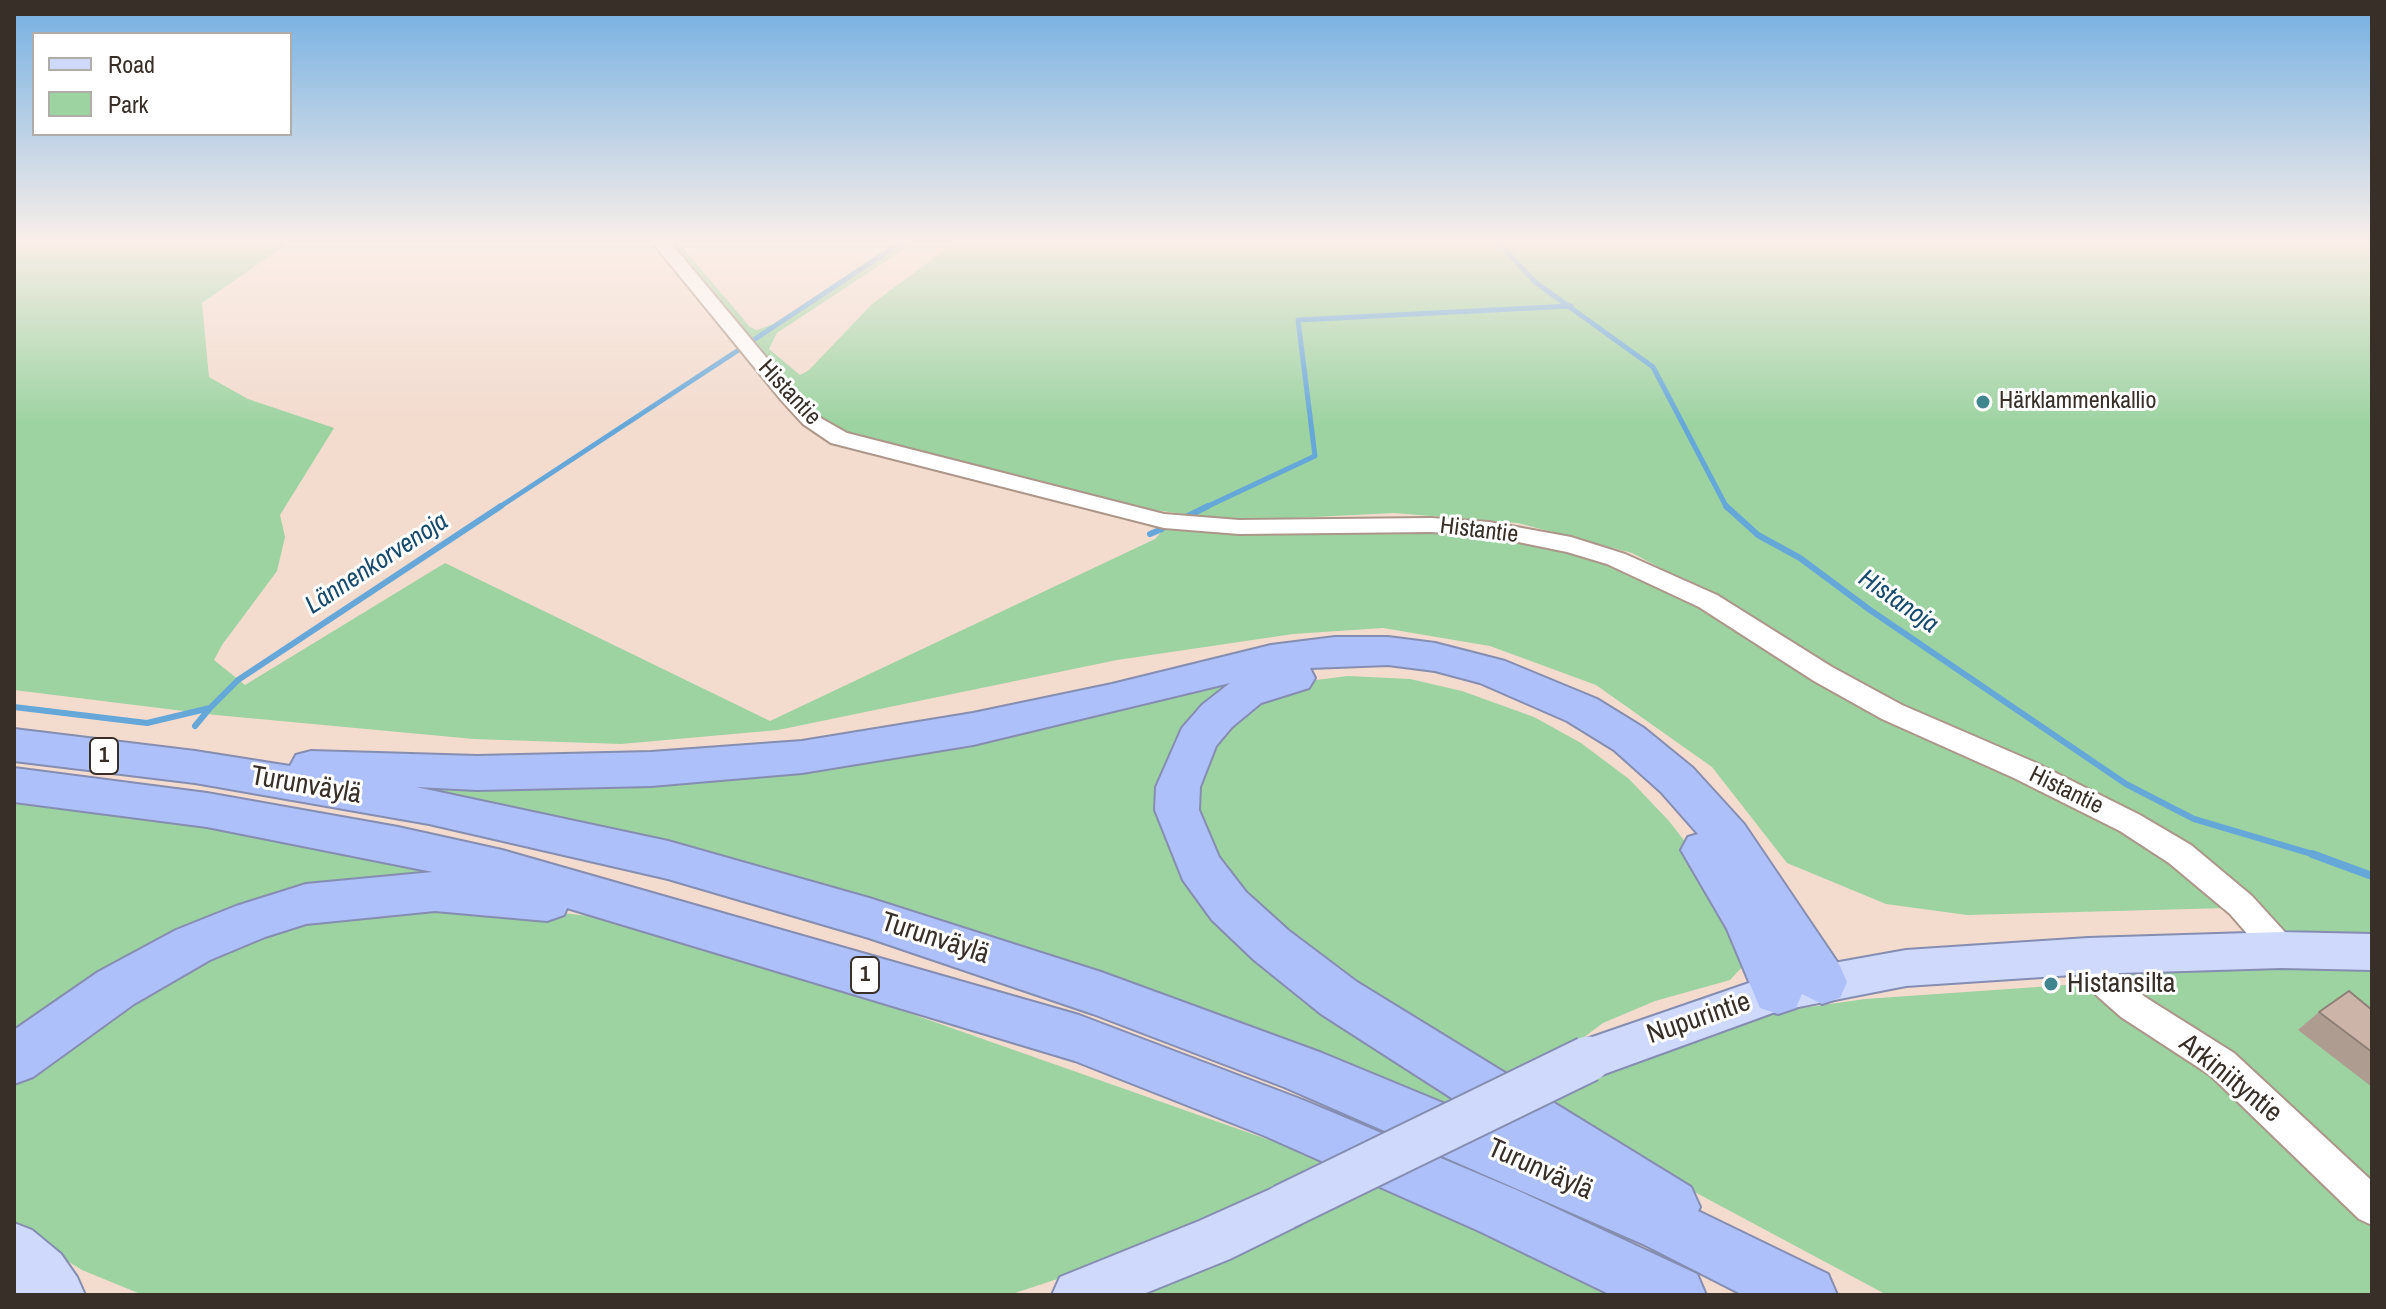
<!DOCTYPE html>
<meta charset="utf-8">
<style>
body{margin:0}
#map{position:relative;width:2386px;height:1309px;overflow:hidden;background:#f3dbce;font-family:"Archivo Narrow",sans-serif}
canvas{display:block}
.frame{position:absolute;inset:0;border:16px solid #382f29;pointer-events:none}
.legend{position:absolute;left:32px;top:32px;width:260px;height:104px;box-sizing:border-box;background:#fff;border:2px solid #afaca9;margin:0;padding:10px 14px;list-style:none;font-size:24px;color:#382f29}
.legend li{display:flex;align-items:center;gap:16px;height:40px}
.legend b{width:40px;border:2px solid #afaca9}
</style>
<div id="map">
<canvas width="2386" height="1309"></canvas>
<div class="frame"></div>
<ul class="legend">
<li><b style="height:10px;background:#ced9fc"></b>Road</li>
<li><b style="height:22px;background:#9cd3a1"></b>Park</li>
</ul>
</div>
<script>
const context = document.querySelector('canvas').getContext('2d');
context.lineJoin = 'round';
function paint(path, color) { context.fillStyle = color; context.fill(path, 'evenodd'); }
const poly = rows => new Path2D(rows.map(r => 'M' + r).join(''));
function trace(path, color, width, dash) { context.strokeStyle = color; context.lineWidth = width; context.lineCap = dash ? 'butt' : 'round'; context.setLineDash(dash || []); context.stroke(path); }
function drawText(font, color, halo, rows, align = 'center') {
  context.font = font + ' "Archivo Narrow",sans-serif'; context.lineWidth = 6; context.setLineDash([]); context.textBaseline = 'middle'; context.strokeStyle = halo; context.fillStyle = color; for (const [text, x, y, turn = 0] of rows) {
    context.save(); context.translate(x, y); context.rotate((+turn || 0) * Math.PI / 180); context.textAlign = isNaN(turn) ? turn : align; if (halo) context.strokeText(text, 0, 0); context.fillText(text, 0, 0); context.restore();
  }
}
const green = poly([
 [14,242,290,242,202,303,209,377,248,399,334,428,280,515,285,537,277,571,222,645,214,660,245,685,445,563,770,721,1155,539,1166,527,1206,532,1417,530,1487,534,1622,567,1664,585,2082,807,2162,856,2226,908,1967,915,1886,904,1787,863,1712,767,1596,685,1490,646,1383,628,1293,634,1117,660,778,730,621,744,474,739,216,715,14,690],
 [665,242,678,242,750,327,757,330,776,323,895,242,915,242,777,333,769,349,800,375,809,370,872,304,955,242,2372,242,2372,937,2287,933,2176,840,1877,698,1746,613,1632,553,1518,523,1394,513,1234,521,1119,505,852,439,816,417],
 [1300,660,1439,665,1609,733,1686,815,1621,754,1580,726,1492,687,1444,674,1386,666,1304,667,1235,691,1177,839,1550,1149,1308,1048,1121,978,958,925,764,867,603,826,370,779,572,779],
 [1348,676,1410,679,1462,691,1534,717,1581,743,1629,779,1669,821,1707,870,1745,950,1741,968,1730,980,1655,1001,1603,1023,1576,1043,1493,1083,1350,994,1206,858,1192,768,1229,714,1292,683],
 [14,800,209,828,457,876,350,886,14,1051],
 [486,904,614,919,821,982,1329,1161,1094,1267,1009,1295,143,1295,82,1270,14,1228,14,1074,154,973,307,914],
 [2372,965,2372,1201,2132,998,2111,968],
 [2095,983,2207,1062,2372,1219,2372,1295,1887,1295,1534,1106,1643,1054,1789,1010,1865,999],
 [1375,1184,1616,1295,1127,1295]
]);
const streamFar2 = poly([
 [1498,242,1535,282,1653,367,1727,508],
 [755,339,902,242],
 [498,508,737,351],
 [1204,508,1315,456,1298,320,1571,306]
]);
const streamFar1 = poly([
 [1726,506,1758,535,1800,558,1870,610,2126,784,2194,819,2319,856],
 [1188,516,1208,506],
 [1150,534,1162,529],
 [14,707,147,723,210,708,238,680,501,506],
 [195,726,210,708]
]);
const stream = poly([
 [2312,854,2372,876]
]);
const minor = poly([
 [652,242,670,242,795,392,817,416,847,433,1164,514,1239,520,1431,518,1489,522,1571,537,1625,554,1717,595,1832,667,1902,705,2034,762,2140,815,2191,845,2252,896,2292,940,2297,950,2292,960,2281,964,2270,960,2230,914,2169,863,2120,831,2014,778,1882,719,1814,681,1699,607,1607,564,1567,552,1489,536,1431,532,1239,534,1164,528,831,443,803,424,781,400,652,242],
 [2088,942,2099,946,2119,974,2145,997,2234,1053,2372,1181,2372,1225,2359,1219,2210,1075,2121,1017,2095,994,2072,956,2077,946,2088,942]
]);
const major = poly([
 [2281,932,2372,934,2372,970,2281,968,2088,974,1906,986,1778,1011,1588,1080,1572,1074,1566,1059,1572,1044,1778,973,1906,950,2088,938,2281,932],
 [1284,1183,1301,1190,1308,1207,1301,1224,1230,1259,1141,1295,1052,1295,1060,1277,1199,1221,1284,1183],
 [14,1223,32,1230,61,1254,77,1277,85,1295,14,1295,14,1223]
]);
const highway = poly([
 [1335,637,1388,637,1435,643,1505,661,1597,699,1644,728,1693,768,1744,824,1840,966,1847,982,1840,998,1822,1004,1802,994,1796,1008,1778,1014,1760,1008,1727,929,1681,850,1688,837,1698,834,1661,792,1614,750,1567,721,1480,683,1435,671,1388,665,1310,668,1315,678,1309,688,1261,703,1232,727,1216,746,1200,787,1199,810,1219,857,1246,892,1288,930,1357,982,1691,1187,1700,1207,1698,1211,1828,1274,1837,1295,1743,1295,1645,1245,1284,1087,1093,1014,869,938,668,879,429,824,195,783,14,761,14,729,195,751,290,766,296,755,311,751,477,756,651,752,802,741,973,713,1112,684,1271,645,1335,637],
 [1230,683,1202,705,1182,728,1156,787,1155,810,1183,880,1212,920,1254,960,1321,1014,1489,1122,1322,1053,1101,972,869,898,668,841,416,787,477,790,651,786,802,773,973,745,1230,683],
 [14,768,207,793,398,827,502,850,1079,1015,1303,1100,1519,1191,1697,1274,1706,1295,1611,1295,1479,1231,1265,1136,1075,1061,567,908,564,915,547,921,435,911,306,924,265,937,210,960,134,1004,33,1077,14,1084,14,1030,98,972,176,930,236,906,306,884,433,872,207,827,14,802,14,768]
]);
const majorBridge = poly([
 [1284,1207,1588,1059]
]);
const wall = poly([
 [2372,1010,2372,1087,2298,1030,2319,1012]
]);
const building = poly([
 [2349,991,2372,1010,2372,1052,2319,1012,2349,991]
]);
const markers = [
 [1983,402,8,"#3f868f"],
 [2051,984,8,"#3f868f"]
];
const shields = [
 [104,756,28],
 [865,975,28]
];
const shieldNames = [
 ["1",104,756],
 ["1",865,975]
];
const streetNames = [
 ["Histantie",789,393,47],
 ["Histantie",1479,531,7],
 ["Histantie",2066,791,26]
];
const poiNames = [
 ["Härklammenkallio",1999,402]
];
const waterNames = [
 ["Lännenkorvenoja",377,564,-33],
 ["Histanoja",1898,602,35]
];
const nearStreetnames = [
 ["Turunväylä",306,786,10],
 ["Turunväylä",935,939,18],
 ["Nupurintie",1699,1019,-19],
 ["Arkiniityntie",2230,1079,39],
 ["Turunväylä",1540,1170,24]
];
const nearPoinames = [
 ["Histansilta",2067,984]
];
paint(green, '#9cd3a1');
trace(streamFar2, '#65a7d9', 5);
trace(streamFar1, '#65a7d9', 6);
trace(stream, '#65a7d9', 8);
trace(minor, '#ac9689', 4);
trace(major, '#858db1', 4);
trace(highway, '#858db1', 4);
paint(minor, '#fff');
paint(major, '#ced9fc');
paint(highway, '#aec0fa');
trace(majorBridge, '#858db1', 49, []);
trace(majorBridge, '#ced9fc', 45);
paint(wall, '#af9c90');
paint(building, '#ccb5a8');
trace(building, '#8f7f76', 2);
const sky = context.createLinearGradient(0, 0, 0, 425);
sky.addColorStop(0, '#73afe2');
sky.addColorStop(0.57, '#faefe9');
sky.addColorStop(1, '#faefe900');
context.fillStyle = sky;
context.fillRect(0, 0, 2386, 425);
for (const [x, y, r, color] of markers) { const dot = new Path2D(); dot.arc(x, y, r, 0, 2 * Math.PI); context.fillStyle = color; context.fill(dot); trace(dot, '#fff', 3); }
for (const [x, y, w] of shields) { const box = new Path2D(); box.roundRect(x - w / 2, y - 18, w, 36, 6); context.fillStyle = '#fff'; context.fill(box); trace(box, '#382f29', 2); }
drawText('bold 22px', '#382f29', null, shieldNames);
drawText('24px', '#382f29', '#fff', streetNames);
drawText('24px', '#382f29', '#fff', poiNames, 'left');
drawText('italic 26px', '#184a6c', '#fff', waterNames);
drawText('28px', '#382f29', '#fff', nearStreetnames);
drawText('28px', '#382f29', '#fff', nearPoinames, 'left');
</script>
